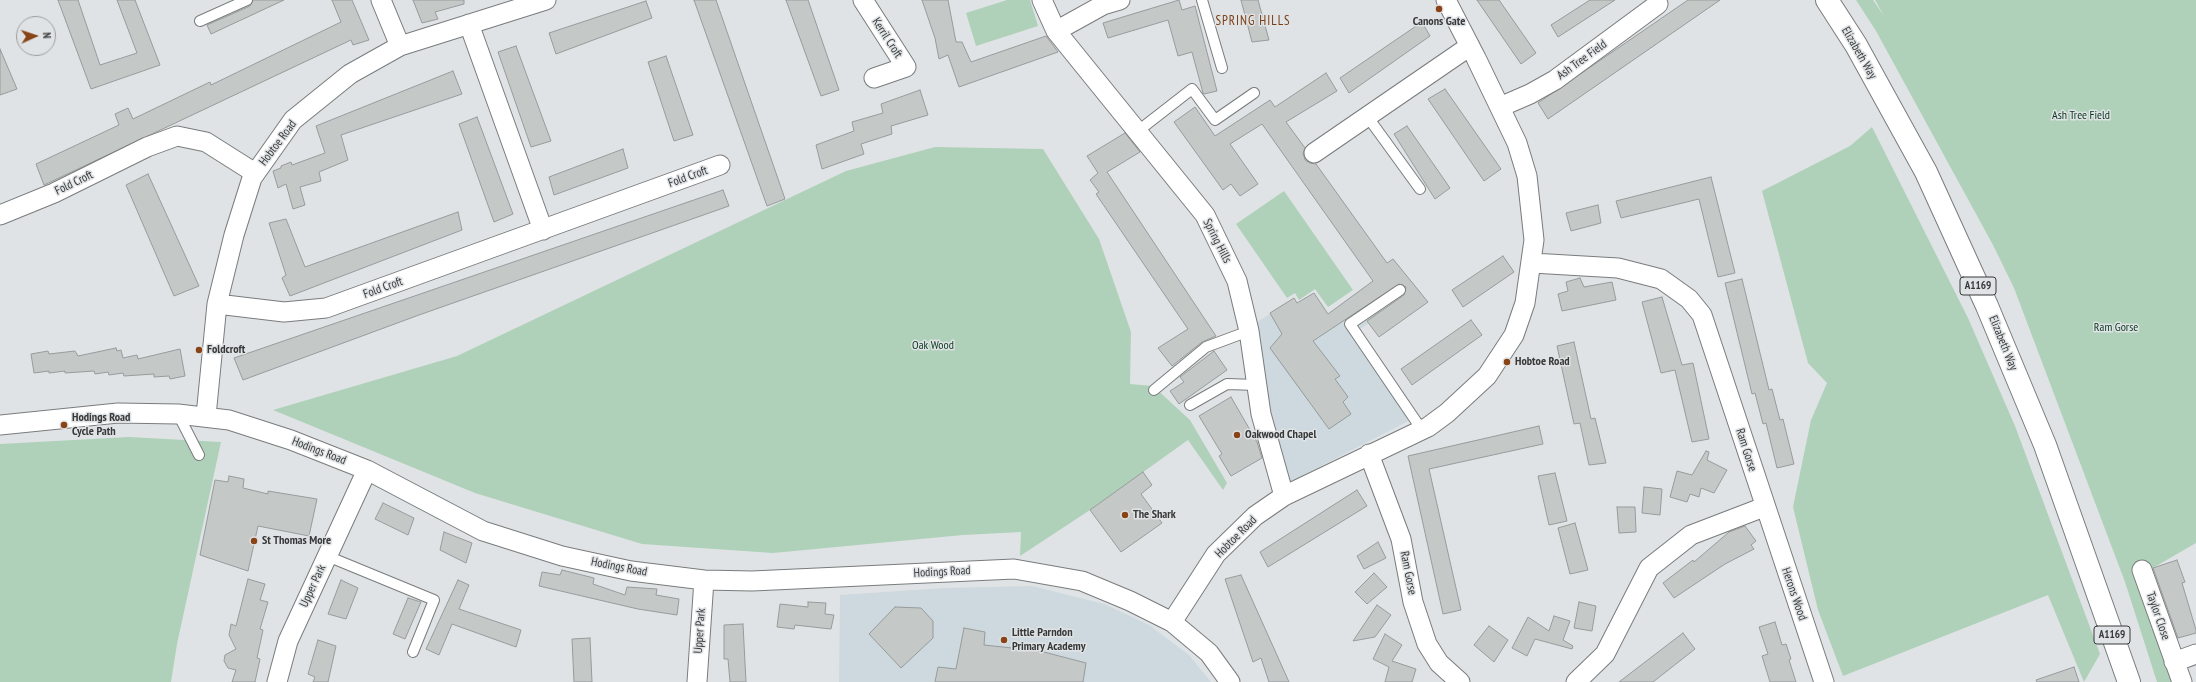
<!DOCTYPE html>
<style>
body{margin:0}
#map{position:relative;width:2196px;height:682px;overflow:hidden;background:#e0e3e5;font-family:"PT Sans Narrow",sans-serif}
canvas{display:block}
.north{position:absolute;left:16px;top:16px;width:40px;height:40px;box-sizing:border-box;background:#e0e3e5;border:1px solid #9c9fa0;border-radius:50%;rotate:87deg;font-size:11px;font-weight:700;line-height:16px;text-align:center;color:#373939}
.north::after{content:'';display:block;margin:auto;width:14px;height:18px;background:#884417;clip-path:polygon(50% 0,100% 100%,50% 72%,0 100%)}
</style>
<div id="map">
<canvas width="2196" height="682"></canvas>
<div class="north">N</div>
</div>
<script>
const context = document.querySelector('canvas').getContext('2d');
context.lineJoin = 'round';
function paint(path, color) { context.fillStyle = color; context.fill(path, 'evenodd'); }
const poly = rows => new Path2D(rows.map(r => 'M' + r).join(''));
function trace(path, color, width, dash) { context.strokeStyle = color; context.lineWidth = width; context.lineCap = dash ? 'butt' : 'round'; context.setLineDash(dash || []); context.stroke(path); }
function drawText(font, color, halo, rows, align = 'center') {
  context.font = font + ' "PT Sans Narrow",sans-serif'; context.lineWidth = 3; context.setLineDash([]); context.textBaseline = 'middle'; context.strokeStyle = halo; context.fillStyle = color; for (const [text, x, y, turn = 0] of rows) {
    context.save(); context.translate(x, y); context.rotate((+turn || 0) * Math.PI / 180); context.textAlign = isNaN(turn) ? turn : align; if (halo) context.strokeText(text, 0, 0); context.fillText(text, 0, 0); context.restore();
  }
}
const built = poly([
 [1364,287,1382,315,1357,331,1412,419,1288,483,1267,416,1256,323,1294,298,1297,303,1314,293,1328,314],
 [1032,586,1104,604,1149,625,1189,655,1211,682,839,682,840,595,945,588]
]);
const green = poly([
 [1007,0,1030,0,1038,26,976,46,966,13],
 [1856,0,1873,0,1884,16,1875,0,2196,0,2196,543,2139,576,2176,682,2157,682,2125,582,2014,288,1993,245,1876,31],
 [1872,127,1968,318,2015,426,2100,654,2084,682,2048,595,1843,676,1818,610,1793,507,1811,420,1827,383,1808,363,1762,191,1850,146],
 [935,147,1043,149,1099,239,1131,332,1130,384,1153,386,1190,420,1227,483,1223,490,1188,440,1090,510,1020,556,1021,532,963,535,773,553,642,544,475,493,273,410,457,356,846,171],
 [1284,191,1353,290,1328,307,1315,289,1299,300,1295,293,1287,298,1236,224],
 [129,437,221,442,177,644,171,682,0,682,0,444]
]);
const building = poly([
 [58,0,78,0,100,65,137,53,117,0,135,0,160,65,91,89,58,0],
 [253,0,284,0,211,34,207,25,250,6,253,0],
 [332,0,352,0,369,40,353,45,351,40,44,185,36,164,119,125,115,114,128,108,133,119,210,82,211,85,341,22,332,0],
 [413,0,464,0,464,4,435,12,438,19,422,23,413,0],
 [694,0,716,0,785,199,767,206,694,0],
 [786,0,808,0,839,90,821,96,786,0],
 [922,0,948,0,956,42,962,42,971,62,1046,36,1058,52,959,87,948,55,939,59,935,38,922,0],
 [1179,0,1182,10,1195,6,1217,91,1204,94,1203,93,1192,52,1178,56,1168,20,1108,38,1103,23,1179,0],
 [1241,0,1258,0,1269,40,1252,42,1241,0],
 [1477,0,1499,0,1536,53,1521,64,1477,0],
 [1590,0,1615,0,1558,37,1551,25,1590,0],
 [1688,0,1720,0,1548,119,1538,103,1688,0],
 [646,1,652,18,556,54,549,33,646,1],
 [1422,22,1430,36,1349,93,1340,78,1422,22],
 [516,46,551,141,531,147,498,52,516,46],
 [0,49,17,89,0,95,0,49],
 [666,56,693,135,674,141,648,62,666,56],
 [453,71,462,94,341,135,348,160,319,172,321,181,300,187,305,205,293,209,286,184,278,188,273,171,281,168,281,166,291,162,292,165,325,153,316,126,453,71],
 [1326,73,1337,91,1286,122,1305,148,1303,153,1305,160,1310,163,1316,164,1387,263,1393,259,1428,302,1379,337,1367,321,1404,295,1406,287,1399,284,1313,341,1340,376,1335,379,1348,397,1343,402,1351,414,1329,429,1270,348,1282,334,1270,313,1294,298,1297,303,1314,293,1328,314,1373,281,1262,124,1230,144,1258,184,1240,196,1231,184,1223,190,1174,122,1195,107,1215,136,1270,100,1275,107,1326,73],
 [1445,89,1501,169,1484,181,1428,99,1445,89],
 [920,90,928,115,891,126,892,134,861,144,864,154,822,169,816,145,854,131,852,122,883,113,881,104,920,90],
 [477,117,513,214,494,222,459,124,477,117],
 [1407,126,1450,188,1435,199,1394,134,1407,126],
 [1125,133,1140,152,1107,172,1216,336,1202,342,1172,366,1158,348,1188,329,1096,194,1099,192,1090,180,1098,173,1087,156,1125,133],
 [623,149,628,168,554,195,549,177,623,149],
 [148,174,199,286,174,296,126,185,148,174],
 [1711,177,1735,273,1718,277,1699,199,1621,218,1616,201,1711,177],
 [723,190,729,206,419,315,243,380,234,358,723,190],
 [1598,205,1601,223,1571,231,1566,213,1598,205],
 [458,212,462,230,290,296,282,278,286,275,269,223,286,219,305,267,458,212],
 [1503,256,1514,272,1463,307,1452,290,1503,256],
 [1580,278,1584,287,1612,282,1616,300,1562,311,1558,294,1568,291,1566,282,1580,278],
 [1742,279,1769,390,1772,389,1780,420,1783,419,1794,464,1777,468,1766,423,1763,424,1755,393,1752,394,1725,283,1742,279],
 [1662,297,1682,365,1693,363,1709,439,1692,442,1675,370,1661,373,1642,302,1662,297],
 [1471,320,1482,335,1412,385,1401,369,1471,320],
 [1574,342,1591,419,1595,418,1606,463,1589,465,1580,423,1574,424,1557,346,1574,342],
 [116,348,117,351,121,350,123,358,137,355,138,359,180,349,185,376,170,379,169,376,154,377,154,374,124,376,123,373,109,375,108,372,95,374,94,371,65,373,65,371,49,373,49,371,34,373,31,354,48,351,49,354,75,351,78,356,116,348],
 [1214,351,1227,370,1179,404,1170,391,1184,382,1180,377,1214,351],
 [1231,397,1257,442,1262,458,1231,476,1219,456,1222,454,1199,416,1231,397],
 [1539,426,1543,444,1429,469,1461,610,1443,614,1408,456,1539,426],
 [1706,451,1709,452,1707,460,1727,470,1714,493,1701,488,1699,497,1690,494,1687,502,1670,497,1677,471,1692,475,1706,451],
 [1143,472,1152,485,1141,494,1162,523,1121,552,1090,510,1143,472],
 [1555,473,1567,521,1549,525,1538,476,1555,473],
 [229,476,244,479,243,488,268,494,268,491,317,499,309,536,258,526,248,571,200,555,215,480,228,482,229,476],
 [1644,487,1662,489,1660,515,1642,513,1644,487],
 [1357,490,1367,506,1268,567,1260,552,1357,490],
 [383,503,414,518,408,535,375,519,383,503],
 [1617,507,1635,507,1636,532,1619,533,1617,507],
 [1575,523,1588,570,1570,574,1558,528,1575,523],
 [1745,526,1756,541,1751,545,1754,549,1725,564,1674,598,1663,583,1693,560,1694,562,1729,532,1745,526],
 [444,532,472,543,466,563,440,550,444,532],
 [1378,542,1386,558,1364,569,1357,556,1378,542],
 [2177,560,2185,582,2182,583,2196,630,2196,633,2178,638,2153,568,2177,560],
 [562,570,594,578,593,584,625,595,627,587,657,589,656,595,679,599,677,615,638,609,539,586,542,572,560,575,562,570],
 [1374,573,1387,587,1367,604,1355,592,1374,573],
 [1241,575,1289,682,1269,682,1261,658,1253,662,1225,579,1241,575],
 [248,579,265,584,260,600,268,602,260,629,263,630,257,658,260,659,255,682,232,682,236,670,228,668,224,661,225,655,236,649,229,635,231,624,236,626,248,579],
 [341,580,358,588,346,619,328,614,341,580],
 [458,580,469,585,459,609,521,630,516,647,452,624,439,655,426,649,458,580],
 [408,598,421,602,405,639,393,634,408,598],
 [808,602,826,603,825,614,834,615,831,629,795,625,794,629,777,627,780,604,808,607,808,602],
 [1579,602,1596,606,1592,631,1574,628,1579,602],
 [1377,605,1391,615,1375,637,1353,641,1377,605],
 [895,607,921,608,933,621,933,638,901,668,869,634,895,607],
 [1554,616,1570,621,1563,640,1573,646,1572,649,1535,639,1527,656,1512,648,1528,617,1549,631,1554,616],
 [1775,622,1782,645,1786,644,1791,659,1789,660,1796,682,1770,682,1762,656,1768,654,1759,627,1775,622],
 [743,624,746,682,730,682,728,659,724,659,724,625,743,624],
 [1489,626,1508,640,1494,662,1474,645,1489,626],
 [964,628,985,632,984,645,1040,651,1086,663,1083,682,935,682,938,667,956,669,964,628],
 [1683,633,1695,649,1653,682,1619,682,1683,633],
 [1385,634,1402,645,1392,661,1416,669,1412,682,1385,682,1389,667,1373,659,1385,634],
 [590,638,592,682,574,682,572,639,590,638],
 [318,640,336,646,328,682,313,682,315,677,308,674,318,640],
 [2074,667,2079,682,2037,682,2036,680,2074,667]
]);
const service = poly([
 [1202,0,1222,68],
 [200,21,247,0],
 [1367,116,1420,189],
 [1138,131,1192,89,1215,120,1254,93],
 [1400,290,1350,324,1422,430],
 [1154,390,1206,347,1249,331],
 [1190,405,1227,384,1257,385],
 [178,414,199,455],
 [327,556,434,600,413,652]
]);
const minor = poly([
 [381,0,400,46],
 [863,0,906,67,874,78],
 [1042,0,1056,31,1205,215,1237,281,1249,331,1261,414,1284,496],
 [469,24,543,230],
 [1056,31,1103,5,1120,0],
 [1500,107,1530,94,1555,80,1658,4],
 [1314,153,1470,46],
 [0,215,54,193,147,147,177,136,206,142,255,173],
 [1532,263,1618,268,1661,279,1689,299,1702,315,1824,682],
 [217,304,284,312,326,308,720,165],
 [206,416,217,304,234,235,252,178,293,120,350,74,400,46,546,0],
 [0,425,118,413,178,414,229,420,291,440,367,470,483,531,562,556,631,571,704,580,752,581,1014,569,1082,581,1130,601,1172,622,1209,653,1230,682],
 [1369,454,1401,539,1413,602,1427,644,1439,663,1460,682],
 [2142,570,2182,682],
 [1172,622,1216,554,1255,516,1284,496,1428,427,1447,413,1487,376,1514,335,1525,303,1534,240,1527,176,1517,143,1476,58,1446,0],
 [2174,662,2196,654],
 [277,682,288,641,367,470],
 [697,682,704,580],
 [1576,682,1605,654,1649,568,1691,535,1764,507]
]);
const primary = poly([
 [1827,0,1856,45,1926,172,1987,306,2045,445,2129,682]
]);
const markers = [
 [1439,9,4,"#884417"],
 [199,350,4,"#884417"],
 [1507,362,4,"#884417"],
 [64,425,4,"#884417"],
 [1237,435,4,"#884417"],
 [1125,515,4,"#884417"],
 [254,541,4,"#884417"],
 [1004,640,4,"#884417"]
];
const shields = [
 [1978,286,36],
 [2112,635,36]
];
const shieldNames = [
 ["A1169",1978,286],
 ["A1169",2112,635]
];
const poiNames = [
 ["Canons Gate",1439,22,"center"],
 ["Foldcroft",207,350],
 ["Hobtoe Road",1515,362],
 ["Hodings Road",72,418],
 ["Cycle Path",72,432],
 ["Oakwood Chapel",1245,435],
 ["The Shark",1133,515],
 ["St Thomas More",262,541],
 ["Little Parndon",1012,633],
 ["Primary Academy",1012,647]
];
const streetNames = [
 ["Kerril Croft",887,38,57],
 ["Elizabeth Way",1859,53,60],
 ["Ash Tree Field",1582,60,-36],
 ["Hobtoe Road",278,143,-53],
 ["Fold Croft",688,177,-20],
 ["Fold Croft",74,183,-26],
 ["Spring Hills",1217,241,63],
 ["Fold Croft",383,288,-20],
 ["Elizabeth Way",2003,343,68],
 ["Ram Gorse",1746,450,72],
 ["Hodings Road",319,451,21],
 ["Hobtoe Road",1236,537,-45],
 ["Hodings Road",619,567,11],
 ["Hodings Road",942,572,-3],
 ["Ram Gorse",1408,573,79],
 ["Upper Park",313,586,-65],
 ["Herons Wood",1794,594,71],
 ["Taylor Close",2158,616,71],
 ["Upper Park",700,631,-86]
];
const parkNames = [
 ["Ash Tree Field",2081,116],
 ["Ram Gorse",2116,328],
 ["Oak Wood",933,346]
];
const neighbourhoodNames = [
 ["SPRING HILLS",1253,21]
];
paint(built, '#cdd9de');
paint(green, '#afd1b9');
paint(building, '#c4c8c7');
trace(building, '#979b9b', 1);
trace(service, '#797c7d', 12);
trace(minor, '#797c7d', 21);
trace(primary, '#797c7d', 24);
trace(service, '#fff', 10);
trace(minor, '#fff', 19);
trace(primary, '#fff', 22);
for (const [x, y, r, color] of markers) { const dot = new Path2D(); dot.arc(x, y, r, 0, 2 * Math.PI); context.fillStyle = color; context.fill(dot); trace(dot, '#e0e3e5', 1.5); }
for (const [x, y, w] of shields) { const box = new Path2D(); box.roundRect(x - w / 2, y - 9, w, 18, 3); context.fillStyle = '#e0e3e5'; context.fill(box); trace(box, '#373939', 1); }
drawText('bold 11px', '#373939', null, shieldNames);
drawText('bold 12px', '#373939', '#e0e3e5', poiNames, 'left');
drawText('12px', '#373939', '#e0e3e5', streetNames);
drawText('12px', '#08381e', '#e0e3e5', parkNames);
context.letterSpacing = '1px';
drawText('13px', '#793c13', '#e0e3e5', neighbourhoodNames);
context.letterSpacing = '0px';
</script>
